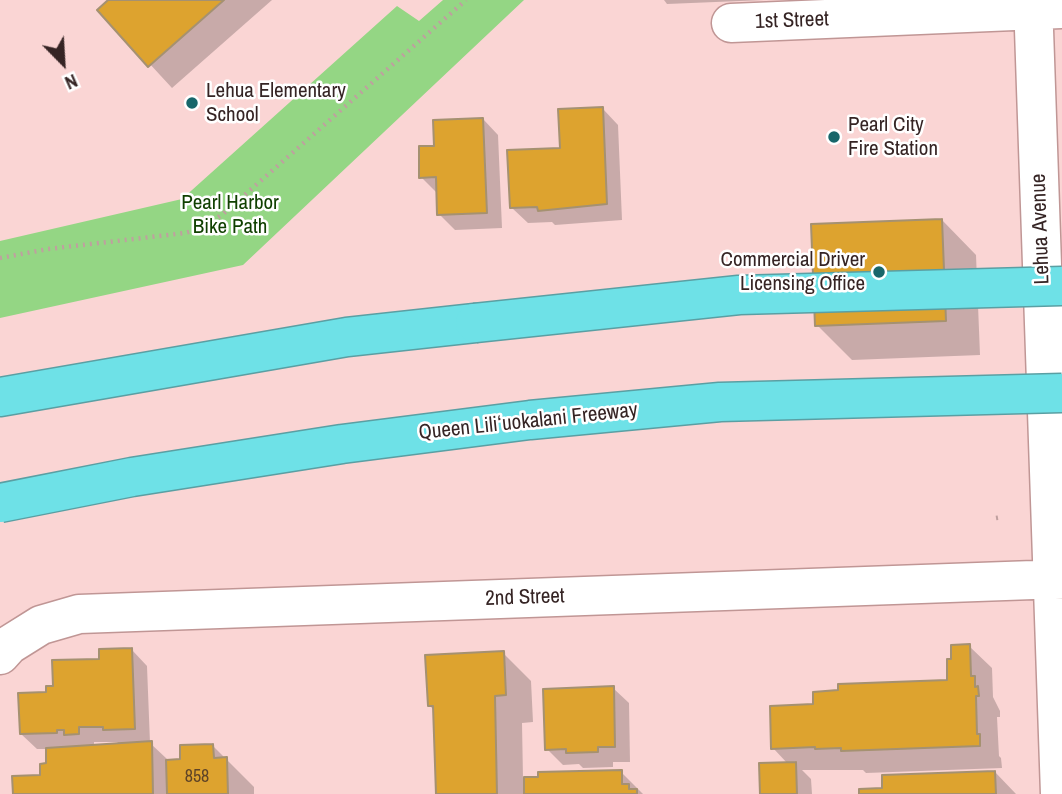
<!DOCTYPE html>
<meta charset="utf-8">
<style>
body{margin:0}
#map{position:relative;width:1062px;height:794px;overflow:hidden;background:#fad5d4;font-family:"Archivo Narrow",sans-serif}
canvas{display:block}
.north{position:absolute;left:28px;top:28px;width:70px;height:70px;-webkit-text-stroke:5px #fff;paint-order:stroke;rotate:156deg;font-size:19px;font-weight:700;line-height:28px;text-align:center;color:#352424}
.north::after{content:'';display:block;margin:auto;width:24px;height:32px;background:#352424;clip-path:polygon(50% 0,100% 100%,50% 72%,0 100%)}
</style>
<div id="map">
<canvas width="1062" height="794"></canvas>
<div class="north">N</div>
</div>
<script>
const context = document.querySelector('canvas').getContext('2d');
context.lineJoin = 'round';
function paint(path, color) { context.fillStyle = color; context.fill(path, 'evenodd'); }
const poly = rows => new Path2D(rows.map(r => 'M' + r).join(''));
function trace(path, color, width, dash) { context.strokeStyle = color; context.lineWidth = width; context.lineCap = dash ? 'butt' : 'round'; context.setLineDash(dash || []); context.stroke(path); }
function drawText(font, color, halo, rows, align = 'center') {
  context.font = font + ' "Archivo Narrow",sans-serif'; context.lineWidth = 5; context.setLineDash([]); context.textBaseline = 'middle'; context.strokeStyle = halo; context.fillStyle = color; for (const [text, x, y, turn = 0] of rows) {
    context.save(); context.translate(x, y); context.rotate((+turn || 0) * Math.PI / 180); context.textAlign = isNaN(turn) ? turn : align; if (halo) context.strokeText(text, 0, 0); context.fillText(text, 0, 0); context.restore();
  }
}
const green = poly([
 [443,0,524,0,243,265,0,318,0,241,182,199,397,6,419,21]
]);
const shadow = poly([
 [111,0,272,0,172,88,100,10],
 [664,0,764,0,667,4],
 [603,109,618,125,622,220,555,225,552,222,528,223,512,208,562,150],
 [483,119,498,135,502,228,455,230,439,214,437,193,421,177,436,148],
 [942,220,976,255,980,355,852,360,817,325],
 [969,646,992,668,993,697,1000,711,1000,717,997,717,999,756,1001,758,1002,768,866,773,863,770,802,770,811,779,812,794,762,794,788,764,773,748,815,706,949,682,953,660],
 [132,650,147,666,150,743,167,759,167,761,182,761,213,746,254,787,254,794,14,794,42,777,48,765,48,749,37,749,21,734,48,694,101,660],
 [94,742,117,742,121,745,94,747],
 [503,653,531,681,533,722,522,723,523,779,621,772,643,794,438,794,435,711,429,705],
 [613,688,629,703,630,762,613,762,613,767,583,768,579,764,563,765,547,749],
 [995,772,1016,794,861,794,884,790]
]);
const building = poly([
 [108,0,224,0,148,67,97,10,108,0],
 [603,107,607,204,538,211,537,207,510,208,507,150,560,148,558,109,603,107],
 [483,118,487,213,437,215,436,177,419,178,419,146,434,146,433,120,483,118],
 [942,219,946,321,815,326,811,224,942,219],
 [970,644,971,676,975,676,975,687,978,686,979,696,976,696,977,734,980,734,980,746,841,751,841,748,815,749,815,747,771,749,770,706,813,704,813,692,838,690,838,684,947,680,947,659,951,659,951,645,970,644],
 [132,648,135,729,103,730,103,727,79,727,79,734,64,735,64,730,57,730,57,733,20,734,18,693,46,692,46,686,53,686,52,660,99,659,99,649,132,648],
 [504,651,506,695,495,696,497,794,436,794,433,706,428,706,425,655,504,651],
 [614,686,615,747,598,747,598,752,566,753,566,749,545,750,543,689,614,686],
 [152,741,153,794,13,794,12,776,40,775,40,764,46,763,46,748,152,741],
 [213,744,214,758,227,757,228,794,167,794,166,760,180,759,180,745,213,744],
 [796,762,797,794,760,794,759,763,796,762],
 [622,770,622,784,629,784,629,789,637,789,637,794,524,794,524,777,538,777,538,772,622,770],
 [995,771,996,794,859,794,859,789,882,788,882,775,995,771]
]);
const path = poly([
 [0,258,48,249,185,233,200,229,223,214,466,0],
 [996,518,1002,517]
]);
const minor = poly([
 [1033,0,1060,794],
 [731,23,1062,9],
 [0,655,9,645,41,625,79,614,1062,579]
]);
const highway = poly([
 [0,397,347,337,475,323]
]);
const highwayBridge = poly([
 [475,323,739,295,1062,286],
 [0,503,132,477,342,444,530,420,720,402,1062,393]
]);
const markers = [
 [192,103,7,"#18666a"],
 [834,137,7,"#18666a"],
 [879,272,7,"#18666a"]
];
const numberNames = [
 ["858",197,777]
];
const streetNames = [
 ["1st Street",792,21,-2],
 ["Lehua Avenue",1041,229,-92],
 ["Queen Liliʻuokalani Freeway",528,422,-6],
 ["2nd Street",525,598,-2]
];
const poiNames = [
 ["Lehua Elementary",206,91],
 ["School",206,115],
 ["Pearl City",848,125],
 ["Fire Station",848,149],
 ["Commercial Driver",865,260,"right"],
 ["Licensing Office",865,284,"right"]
];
const parkNames = [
 ["Pearl Harbor",230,203],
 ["Bike Path",230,227]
];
paint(green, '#94d684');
paint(shadow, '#0003');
paint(building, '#dda32f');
trace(building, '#a59171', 2);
trace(minor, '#c09695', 41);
trace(highway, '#5a9fa3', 41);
trace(path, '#bfa09f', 4.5, [2, 5]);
trace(minor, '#fff', 38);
trace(highway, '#6ee1e7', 38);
trace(highwayBridge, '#5a9fa3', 41, []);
trace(highwayBridge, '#6ee1e7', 38);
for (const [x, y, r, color] of markers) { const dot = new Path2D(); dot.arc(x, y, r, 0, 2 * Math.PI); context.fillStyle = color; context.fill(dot); trace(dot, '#fff', 2.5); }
drawText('18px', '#5f4427', null, numberNames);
drawText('21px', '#352424', '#fff', streetNames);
drawText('21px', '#352424', '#fff', poiNames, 'left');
drawText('21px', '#104001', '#fff', parkNames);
</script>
